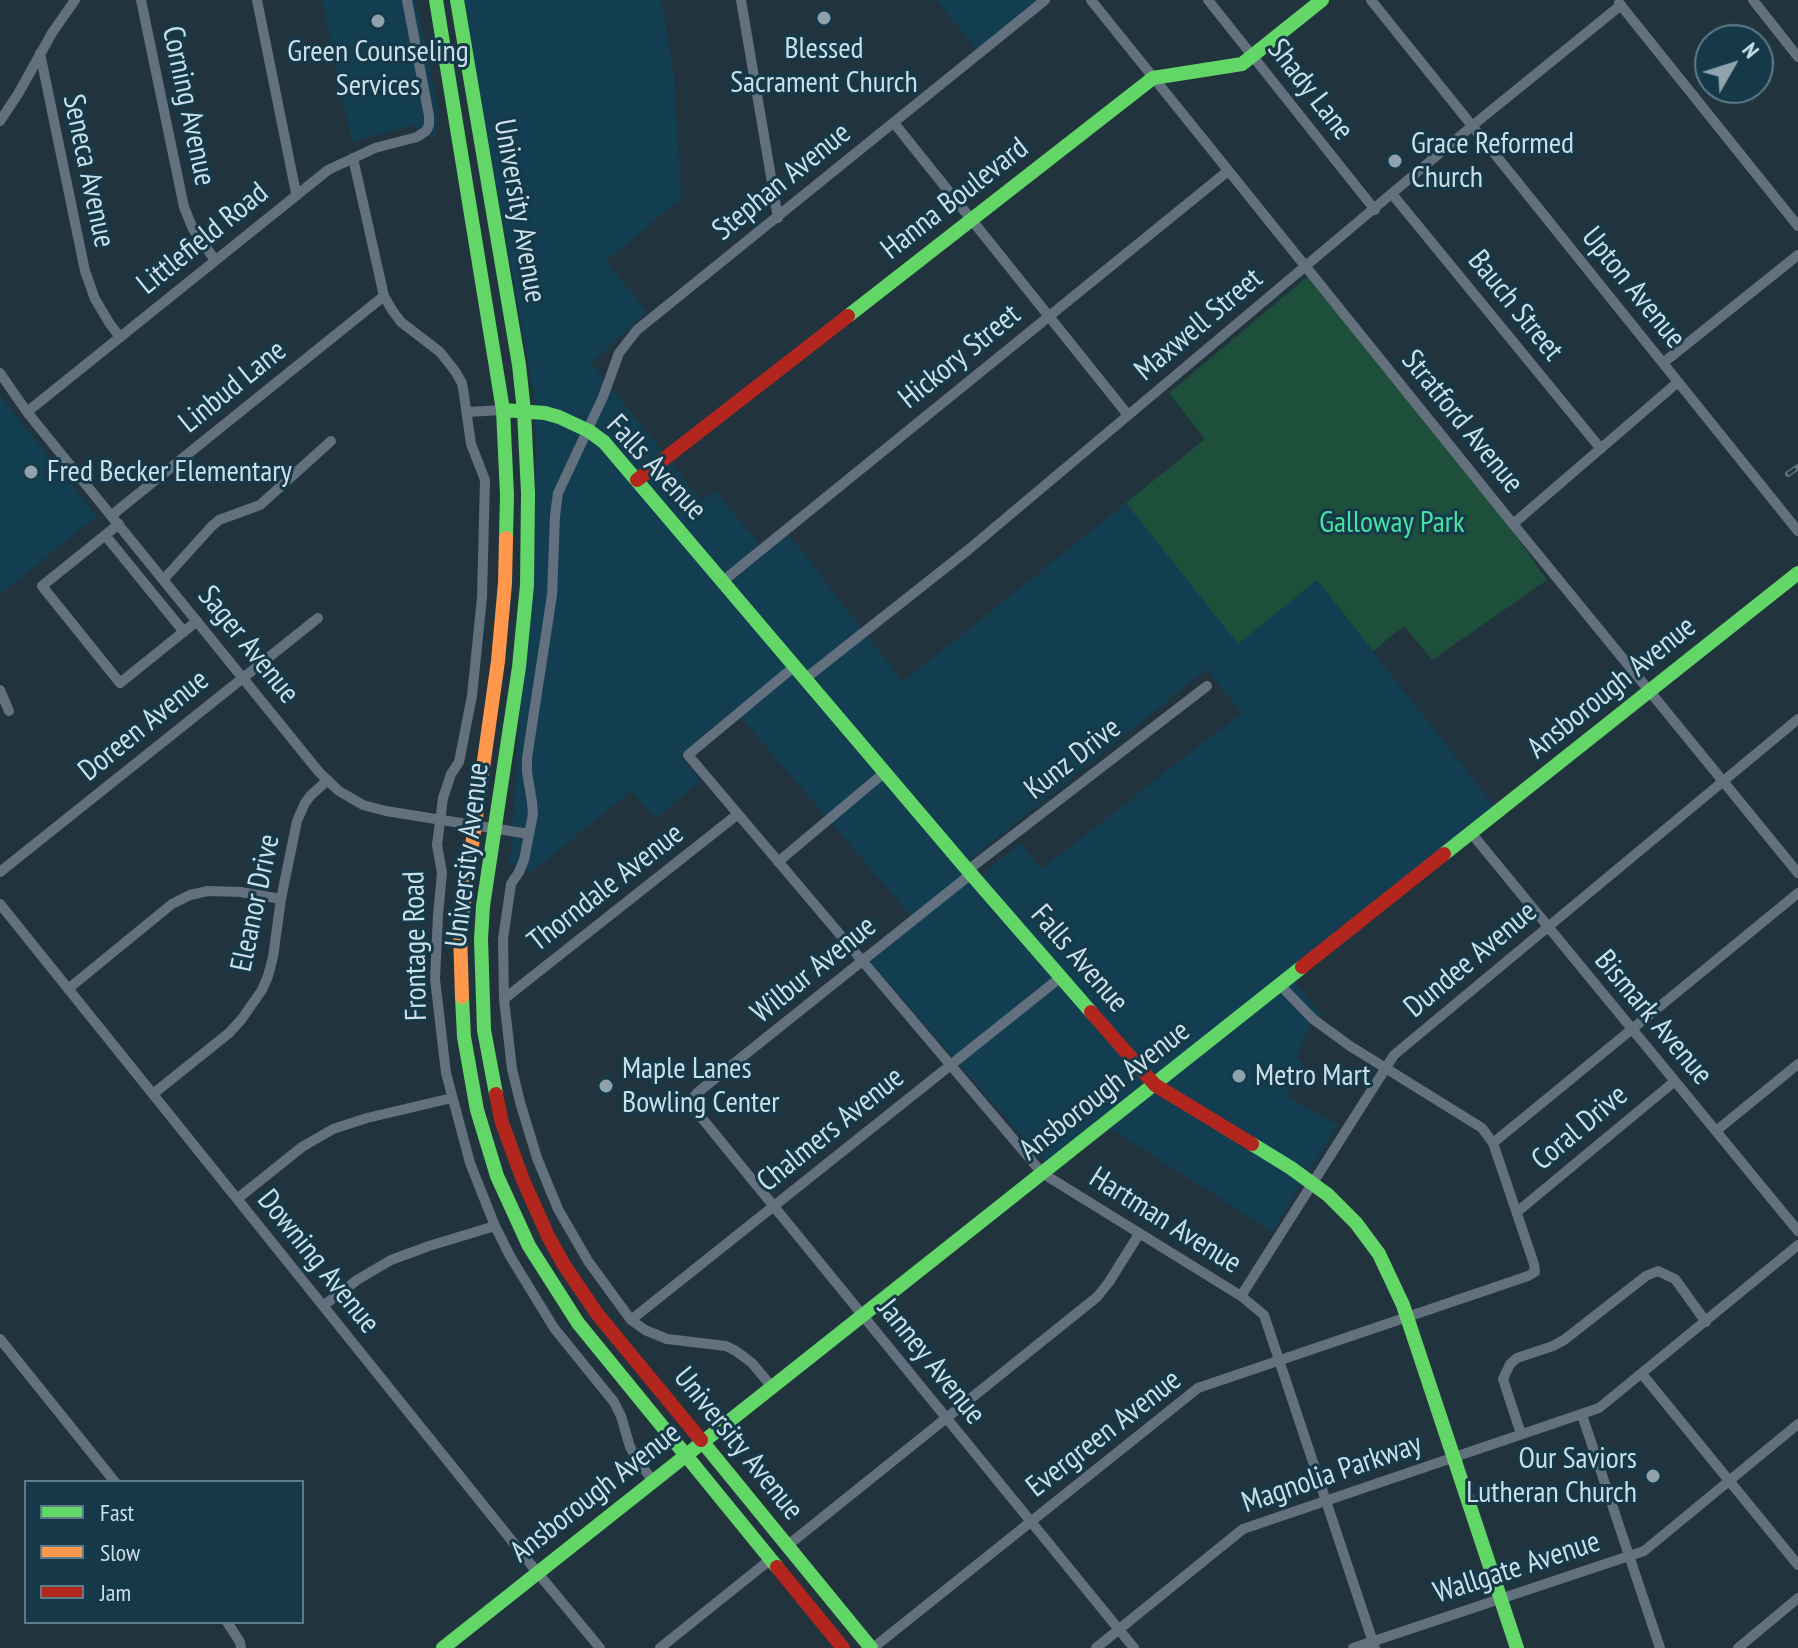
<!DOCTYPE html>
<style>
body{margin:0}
#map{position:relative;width:1798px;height:1648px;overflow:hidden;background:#21343d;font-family:"PT Sans Narrow",sans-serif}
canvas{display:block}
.legend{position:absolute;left:24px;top:1480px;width:280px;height:144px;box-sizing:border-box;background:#153949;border:2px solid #5e7b89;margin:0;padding:10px 14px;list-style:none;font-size:24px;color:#cbdfe9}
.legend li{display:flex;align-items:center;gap:16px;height:40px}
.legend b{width:40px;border:2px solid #5e7b89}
.north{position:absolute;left:1694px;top:24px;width:80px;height:80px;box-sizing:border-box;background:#153949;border:2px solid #5e7b89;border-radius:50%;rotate:51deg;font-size:22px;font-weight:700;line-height:32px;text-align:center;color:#cbdfe9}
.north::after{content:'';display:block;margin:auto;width:28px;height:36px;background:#90a3ad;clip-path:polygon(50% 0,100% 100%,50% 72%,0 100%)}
</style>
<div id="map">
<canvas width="1798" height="1648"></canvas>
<ul class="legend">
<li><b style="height:10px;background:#63d668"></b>Fast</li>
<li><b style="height:10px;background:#ff974d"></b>Slow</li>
<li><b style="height:10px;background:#b3261e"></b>Jam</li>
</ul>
<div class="north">N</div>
</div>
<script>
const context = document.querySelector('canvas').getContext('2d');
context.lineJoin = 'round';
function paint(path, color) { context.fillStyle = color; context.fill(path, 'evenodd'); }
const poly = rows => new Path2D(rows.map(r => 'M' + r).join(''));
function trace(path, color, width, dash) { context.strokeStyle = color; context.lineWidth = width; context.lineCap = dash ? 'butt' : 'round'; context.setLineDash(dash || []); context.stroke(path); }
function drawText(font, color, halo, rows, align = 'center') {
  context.font = font + ' "PT Sans Narrow",sans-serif'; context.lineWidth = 6; context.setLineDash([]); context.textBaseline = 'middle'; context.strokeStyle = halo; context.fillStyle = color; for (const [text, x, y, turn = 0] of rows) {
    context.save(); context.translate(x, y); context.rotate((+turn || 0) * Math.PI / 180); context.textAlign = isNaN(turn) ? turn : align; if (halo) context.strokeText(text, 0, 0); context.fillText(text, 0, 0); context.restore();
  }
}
const built = poly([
 [322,0,416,0,438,109,435,139,413,125,352,142],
 [463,0,661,0,674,76,681,198,606,261,647,312,591,363,702,501,715,491,766,552,789,535,903,682,1126,503,1238,643,1317,580,1494,806,1287,972,1322,1015,1310,1025,1296,1057,1305,1066,1287,1096,1337,1125,1272,1232,1110,1128,1054,1173,870,962,917,923,734,709,680,755,701,781,656,818,631,791,530,873,510,862,537,452,534,395],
 [1207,669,1241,713,1042,869,1020,843,982,875,969,860],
 [936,0,1038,0,976,49],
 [0,396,97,516,0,594]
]);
const green = poly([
 [1307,277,1468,468,1547,580,1432,660,1404,626,1373,651,1317,580,1238,644,1126,503,1205,439,1169,393]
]);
const street = poly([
 [141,0,184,207,193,229,215,260],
 [257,0,296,193],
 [741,0,778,218],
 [1091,0,1513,524,1798,873],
 [1208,0,1375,210],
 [1371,0,1798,531],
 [1753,0,1798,57],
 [1619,3,1798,226],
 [40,53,85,271,95,299,110,324,120,337],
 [0,121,18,94,52,33,75,0],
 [894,123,1128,415],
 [353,158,384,296,392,310,401,322,440,352,455,371,462,383,464,395,471,444,485,480,482,597,472,696,459,762,451,774,443,798,437,845,442,873,438,915,435,979,446,1073,470,1163,495,1226,510,1256,554,1328,614,1402,621,1416,630,1447,638,1461,653,1481],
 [1392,194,1601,449],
 [1663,363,1798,255],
 [0,373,27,412,319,772,339,791,363,805,386,811,529,834],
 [27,412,328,170,375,148,417,137,426,131,429,125,429,116,407,0],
 [467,412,503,410],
 [112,515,384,296],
 [119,524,42,586,120,683,197,621],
 [1513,524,1678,382],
 [105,535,184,632],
 [164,579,211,527,219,520,260,505,331,441],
 [723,581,1228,171],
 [795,666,688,755,1042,1173,1241,1296,1264,1315,1375,1648],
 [806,678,968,550,1472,126,1621,5],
 [0,690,9,711],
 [1472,834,1798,1231],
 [778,862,885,772],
 [968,870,1207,686],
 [0,872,318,618],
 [971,874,697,1093,692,1100,692,1106,1134,1648],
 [0,904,537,1572,600,1648],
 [68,989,172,904,190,895,208,891,241,892,281,899],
 [504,999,738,814],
 [153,1094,229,1033,241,1020,262,990,268,976,273,957,281,899,297,821,305,803,311,795,328,780],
 [1716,1131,1798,1064],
 [1493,1143,1798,893],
 [237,1199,302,1147,333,1129,367,1118,452,1098],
 [1517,1212,1675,1081],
 [1241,1296,1394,1055,1798,719],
 [323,1306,357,1280,391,1260,429,1246,495,1226],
 [631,1320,1061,977],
 [0,1339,115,1482],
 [1642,1374,1798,1565],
 [772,1387,752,1363,736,1351,726,1346,667,1339,645,1330,631,1320,588,1261,558,1209,537,1158,520,1102,512,1069,504,999,503,939,511,884,519,872,524,860,533,814,532,802,527,772,527,758,552,595,555,516,558,493,603,397,619,353,637,330,1045,0],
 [1582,1415,1660,1648],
 [1521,1434,1503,1379,1510,1364,1517,1358,1553,1346,1564,1340,1646,1276,1658,1271,1675,1279,1706,1322],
 [787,1546,1097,1297,1109,1282,1139,1234],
 [227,1622,240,1642,241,1648],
 [660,1648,771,1559],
 [873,1648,1198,1388,1528,1276,1535,1272,1534,1264,1493,1143,1482,1128,1350,1046,1313,1019,1280,985],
 [1096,1648,1243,1529,1599,1408,1798,1245],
 [1353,1648,1644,1551,1798,1424],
 [1738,1648,1798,1598]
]);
const fast = poly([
 [436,0,503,410,507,495,506,538],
 [457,0,519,365,524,411,528,493,527,585,519,667,483,906,481,939,484,1030,496,1094],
 [848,316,1153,78,1242,64,1322,0],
 [503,410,545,413,559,417,589,431,604,442,971,874,1091,1012],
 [1444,854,1798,573],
 [462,997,464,1037,477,1110,497,1176,529,1246,578,1323,777,1567],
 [1252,1144,1291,1168,1328,1195,1356,1223,1379,1254,1403,1305,1517,1648],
 [701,1440,871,1648],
 [443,1648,1302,967]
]);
const slow = poly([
 [462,997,460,931,498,661,505,583,506,538]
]);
const jam = poly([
 [637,480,848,316],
 [1302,967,1444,854],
 [1091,1012,1155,1085,1252,1144],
 [496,1094,502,1123,523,1180,548,1236,564,1265,598,1315,701,1440],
 [777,1567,843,1648]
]);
const rail = poly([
 [1788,474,1798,467]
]);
const markers = [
 [824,18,8,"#90a3ad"],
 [378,21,8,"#90a3ad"],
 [1395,161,8,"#90a3ad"],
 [31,472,8,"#90a3ad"],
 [1239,1076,8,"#90a3ad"],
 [606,1086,8,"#90a3ad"],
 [1653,1476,8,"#90a3ad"]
];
const poiNames = [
 ["Blessed",824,49,"center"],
 ["Sacrament Church",824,83,"center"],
 ["Green Counseling",378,52,"center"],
 ["Services",378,86,"center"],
 ["Grace Reformed",1411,144],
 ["Church",1411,178],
 ["Fred Becker Elementary",47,472],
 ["Maple Lanes",622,1069],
 ["Bowling Center",622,1103],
 ["Metro Mart",1255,1076],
 ["Our Saviors",1637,1459,"right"],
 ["Lutheran Church",1637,1493,"right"]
];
const streetNames = [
 ["Shady Lane",1310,90,52],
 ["Corning Avenue",188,106,78],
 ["Seneca Avenue",88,171,78],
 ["Stephan Avenue",782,182,-39],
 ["Hanna Boulevard",955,199,-38],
 ["University Avenue",519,211,80],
 ["Littlefield Road",203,239,-39],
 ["Upton Avenue",1633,288,51],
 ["Bauch Street",1515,306,51],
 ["Maxwell Street",1199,325,-40],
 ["Hickory Street",960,357,-39],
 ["Linbud Lane",233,387,-39],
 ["Stratford Avenue",1462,422,51],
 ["Falls Avenue",656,468,47],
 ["Sager Avenue",248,645,51],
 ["Ansborough Avenue",1612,688,-39],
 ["Doreen Avenue",144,726,-39],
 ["Kunz Drive",1073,759,-38],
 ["University Avenue",468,855,-83],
 ["Thorndale Avenue",606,888,-38],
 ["Eleanor Drive",256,903,-78],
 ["Frontage Road",416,946,-91],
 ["Falls Avenue",1079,959,49],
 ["Dundee Avenue",1471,960,-40],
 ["Wilbur Avenue",814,970,-39],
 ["Bismark Avenue",1653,1018,50],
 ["Ansborough Avenue",1105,1091,-38],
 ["Coral Drive",1580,1128,-40],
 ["Chalmers Avenue",831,1130,-39],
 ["Hartman Avenue",1165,1221,32],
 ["Downing Avenue",318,1262,51],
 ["Janney Avenue",931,1362,51],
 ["Evergreen Avenue",1104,1434,-38],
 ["University Avenue",738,1444,51],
 ["Magnolia Parkway",1332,1474,-19],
 ["Ansborough Avenue",596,1493,-38],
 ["Wallgate Avenue",1517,1568,-18]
];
const parkNames = [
 ["Galloway Park",1392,523]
];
paint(built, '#133e51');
paint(green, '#1e4f3b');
trace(street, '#63707e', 10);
trace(fast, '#63d668', 14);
trace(slow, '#ff974d', 14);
trace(jam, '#b3261e', 14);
trace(rail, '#616e78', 6);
trace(rail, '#153949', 3, [9]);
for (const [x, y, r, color] of markers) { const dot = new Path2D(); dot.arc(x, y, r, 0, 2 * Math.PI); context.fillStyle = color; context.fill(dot); trace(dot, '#153949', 3); }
drawText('30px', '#cbdfe9', '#153949', poiNames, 'left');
drawText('30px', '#cbdfe9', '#153949', streetNames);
drawText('30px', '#47e1a2', '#153949', parkNames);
</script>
